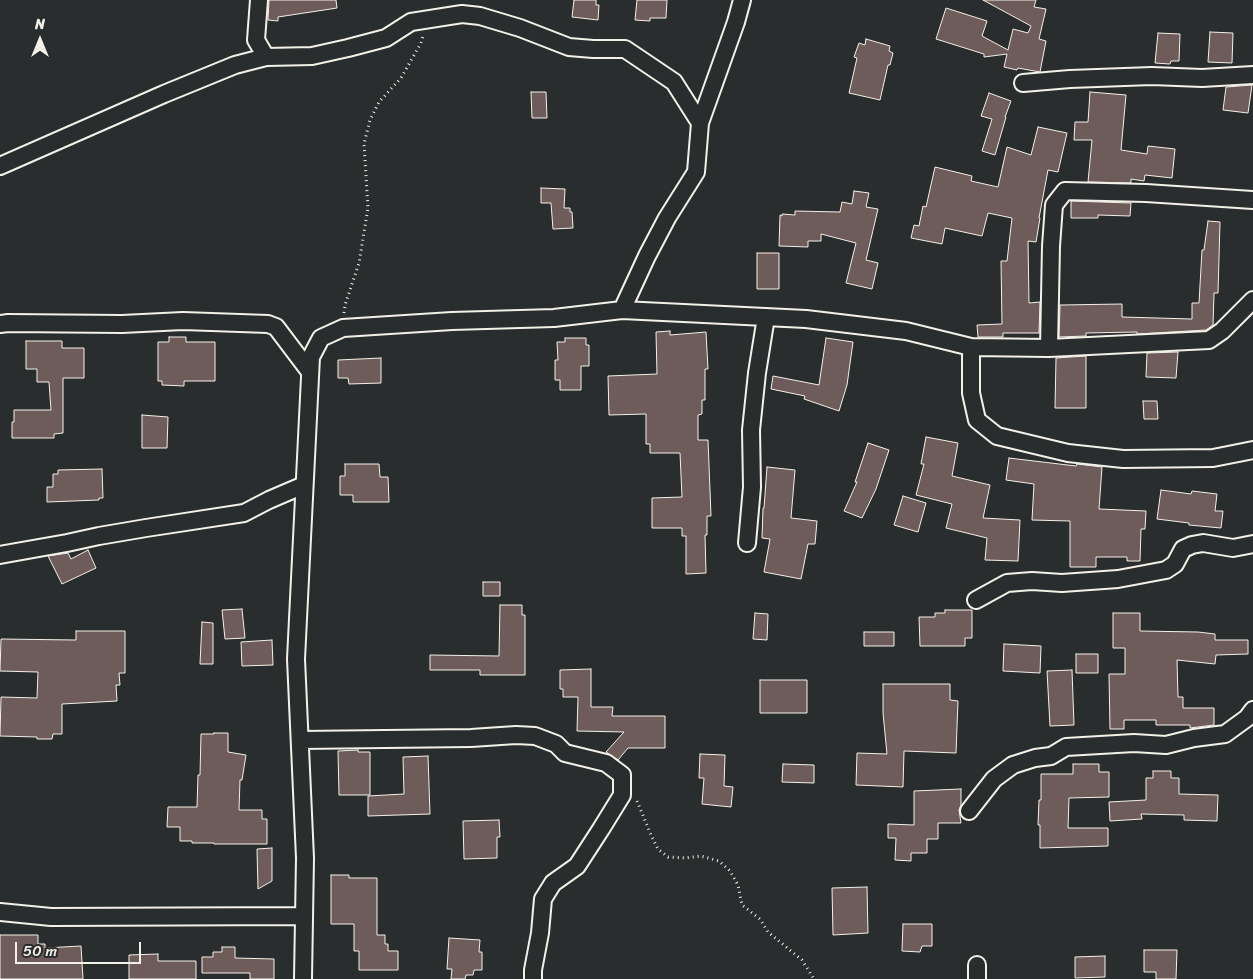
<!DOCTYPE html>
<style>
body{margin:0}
#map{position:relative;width:1253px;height:979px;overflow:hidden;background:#2a2d2e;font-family:Sriracha,sans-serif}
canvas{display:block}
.north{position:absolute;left:15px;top:15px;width:50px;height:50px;-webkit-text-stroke:4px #2a2d2e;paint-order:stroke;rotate:0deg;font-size:14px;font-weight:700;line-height:20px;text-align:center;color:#f4f1e8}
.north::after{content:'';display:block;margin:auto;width:18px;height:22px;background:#f4f1e8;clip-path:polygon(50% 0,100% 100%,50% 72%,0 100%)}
.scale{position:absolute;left:15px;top:942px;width:126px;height:22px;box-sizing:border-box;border:2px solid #f4f1e8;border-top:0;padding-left:6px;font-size:15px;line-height:18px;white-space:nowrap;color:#f4f1e8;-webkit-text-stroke:4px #2a2d2e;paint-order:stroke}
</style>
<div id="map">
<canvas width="1253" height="979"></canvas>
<div class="north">N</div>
<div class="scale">50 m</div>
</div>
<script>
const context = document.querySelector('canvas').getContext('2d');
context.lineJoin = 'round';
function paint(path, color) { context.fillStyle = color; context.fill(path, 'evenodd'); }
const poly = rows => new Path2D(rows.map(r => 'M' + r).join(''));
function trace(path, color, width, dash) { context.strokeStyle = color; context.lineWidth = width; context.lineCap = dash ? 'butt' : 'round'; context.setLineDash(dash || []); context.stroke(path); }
const building = poly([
 [269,0,336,0,337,8,278,17,278,21,268,20,269,0],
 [574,0,596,0,596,5,599,5,598,20,572,17,574,0],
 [637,0,667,0,666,18,650,18,650,21,635,20,637,0],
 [983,0,1036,0,1034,7,1046,9,1039,39,1046,41,1040,72,1018,68,1017,70,1004,67,1007,54,984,57,984,54,936,39,946,8,987,21,982,36,1008,50,1013,29,1028,33,1031,26,983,0],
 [1210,32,1233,33,1232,63,1208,62,1210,32],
 [1158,33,1180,34,1179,61,1171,61,1170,64,1155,63,1158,33],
 [866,39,890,46,889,51,893,53,890,65,888,65,880,100,849,93,857,58,854,57,859,43,865,45,866,39],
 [1252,85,1248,113,1223,110,1226,87,1252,85],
 [531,92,546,92,547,118,532,118,531,92],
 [1090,92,1126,95,1121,150,1147,154,1148,146,1175,149,1172,178,1145,175,1144,181,1131,179,1131,183,1088,182,1092,140,1074,140,1075,122,1088,122,1090,92],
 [989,93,1011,101,1005,117,1006,117,995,155,982,151,992,119,981,116,989,93],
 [1038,127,1067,133,1058,172,1048,170,1039,218,1040,218,1036,242,1028,241,1029,303,1040,302,1039,333,1003,333,1003,337,978,337,977,325,1002,324,1001,261,1007,261,1012,218,988,213,982,236,945,228,942,244,911,238,914,225,919,226,923,206,926,207,935,167,972,176,971,181,998,187,1007,147,1031,155,1038,127],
 [541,188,565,189,564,208,570,208,570,212,572,212,573,228,553,229,551,203,541,203,541,188],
 [854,191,869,193,866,207,878,209,866,260,878,263,872,289,846,283,856,243,821,234,821,241,808,241,808,247,779,246,780,215,782,216,782,214,795,215,795,211,840,212,842,202,852,204,854,191],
 [1071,201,1131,203,1130,216,1098,215,1098,218,1071,218,1071,201],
 [1208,221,1220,222,1218,293,1214,293,1213,325,1206,330,1137,334,1137,332,1086,333,1086,336,1059,337,1060,305,1122,304,1122,317,1192,319,1192,303,1199,303,1202,250,1204,250,1208,221],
 [757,253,779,253,779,289,757,289,757,253],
 [670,331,670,335,706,332,708,369,705,369,705,400,702,400,702,414,698,415,698,440,708,440,711,516,707,516,707,535,705,535,706,573,686,574,686,536,682,536,682,528,652,528,652,498,682,497,680,453,650,453,650,444,646,444,646,414,609,415,608,376,657,374,656,332,670,331],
 [169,337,186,337,186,342,215,342,215,381,184,381,184,386,162,385,162,381,158,381,158,342,169,342,169,337],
 [565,338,586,338,586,345,589,345,589,366,581,366,581,390,560,390,560,380,555,380,555,360,558,360,557,342,565,342,565,338],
 [826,338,853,342,847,385,839,411,804,399,805,396,771,389,773,376,819,385,826,338],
 [26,341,62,341,62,348,84,348,84,378,63,378,63,433,54,434,54,438,12,438,12,422,14,422,14,410,51,410,49,382,37,382,37,369,26,369,26,341],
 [1178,352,1176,378,1146,377,1147,353,1178,352],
 [1086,356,1086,408,1055,408,1056,358,1086,356],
 [381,358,381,383,349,384,348,378,338,378,338,360,381,358],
 [1143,401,1157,401,1158,419,1144,419,1143,401],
 [142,415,168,417,167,448,142,448,142,415],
 [926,437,958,443,952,476,990,485,983,518,1020,520,1018,561,985,560,987,538,946,528,952,504,916,495,924,464,921,464,926,437],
 [868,443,889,450,876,489,862,518,844,511,857,482,855,482,868,443],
 [1009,458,1076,466,1077,464,1102,467,1099,509,1146,511,1145,529,1141,529,1140,561,1127,561,1127,557,1096,557,1096,567,1070,567,1070,521,1032,520,1034,484,1006,480,1009,458],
 [345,464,379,464,380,477,388,477,389,502,353,502,353,495,340,495,340,476,345,476,345,464],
 [767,467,795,470,791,518,817,521,815,544,808,544,801,579,764,572,770,539,762,538,763,508,764,508,767,467],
 [102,469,103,498,99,498,99,500,47,502,47,487,53,487,53,474,58,474,58,470,102,469],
 [1161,490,1191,494,1192,491,1217,494,1215,511,1223,511,1221,528,1189,525,1189,523,1157,519,1161,490],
 [903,496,926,503,918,532,894,525,903,496],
 [88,550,96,568,62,584,48,556,68,553,71,559,88,550],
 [483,582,500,582,500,596,483,596,483,582],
 [500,605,522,605,522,615,525,615,525,675,480,675,480,670,430,670,430,655,499,656,500,605],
 [242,609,245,638,225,639,222,610,242,609],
 [945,610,972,610,972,638,965,638,965,646,920,646,919,617,935,617,935,613,945,613,945,610],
 [755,613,768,614,767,640,753,639,755,613],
 [1113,613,1140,613,1140,631,1198,632,1215,634,1215,640,1248,640,1248,654,1216,655,1215,664,1177,660,1178,697,1183,697,1183,708,1214,708,1214,725,1190,728,1190,725,1156,725,1156,720,1124,720,1124,729,1110,729,1109,674,1125,674,1125,648,1113,648,1113,613],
 [202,622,213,623,213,664,200,664,202,622],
 [76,631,125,631,125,673,119,673,120,685,116,685,117,701,62,704,62,734,53,734,52,739,37,739,37,737,0,736,1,697,37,698,38,672,0,671,1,639,76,640,76,631],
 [864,632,894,632,894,646,864,646,864,632],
 [272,640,273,665,242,666,241,642,272,640],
 [1004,644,1041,646,1040,673,1003,671,1004,644],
 [1076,654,1098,654,1098,673,1076,673,1076,654],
 [591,669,591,707,613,707,612,716,665,716,665,748,628,748,618,760,606,752,624,732,577,731,578,697,563,697,563,689,560,689,560,670,591,669],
 [1072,670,1074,725,1050,726,1047,671,1072,670],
 [760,680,807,680,807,713,760,713,760,680],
 [883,684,950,684,950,700,958,701,956,753,904,751,903,787,856,785,857,753,887,754,883,713,883,684],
 [214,733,228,733,228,752,246,755,242,780,240,780,239,810,262,810,262,819,267,819,267,844,214,844,214,843,192,843,192,841,180,841,180,827,167,827,168,807,197,807,198,775,200,775,201,734,214,734,214,733],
 [358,750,358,752,370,752,370,795,339,795,338,751,358,750],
 [700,754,725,755,724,786,733,787,731,807,702,804,704,778,699,778,700,754],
 [428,756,430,814,368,816,368,796,404,794,403,757,428,756],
 [783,764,814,765,814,783,782,782,783,764],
 [1073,764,1099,764,1099,772,1109,772,1109,797,1069,798,1068,828,1108,828,1108,846,1040,848,1040,825,1038,825,1039,800,1041,800,1041,774,1073,774,1073,764],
 [1153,771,1171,771,1171,778,1179,778,1179,794,1218,795,1217,821,1184,820,1184,815,1141,814,1142,819,1110,821,1109,802,1146,800,1146,778,1153,778,1153,771],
 [961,789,961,805,959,810,961,823,938,823,938,839,927,839,927,853,911,853,911,861,895,860,896,838,888,838,888,824,914,825,914,791,961,789],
 [499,820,500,837,497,837,497,858,464,859,463,821,499,820],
 [272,848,272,881,258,889,257,849,272,848],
 [331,875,349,875,349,878,377,878,377,935,385,935,385,944,388,944,388,951,398,951,398,970,359,970,359,951,354,951,354,924,331,924,331,875],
 [867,887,868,933,833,935,832,888,867,887],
 [903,924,932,924,932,946,922,946,920,952,902,951,903,924],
 [0,935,38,935,38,944,45,944,45,948,81,946,83,979,0,979,0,935],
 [449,938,480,940,479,952,482,952,482,970,474,970,473,975,466,975,465,979,451,979,452,969,447,969,449,938],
 [222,947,235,947,235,958,274,959,274,979,250,979,250,973,202,973,202,957,213,957,213,952,222,952,222,947],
 [1144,950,1177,950,1176,979,1156,979,1156,972,1144,972,1144,950],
 [158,954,158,961,196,961,196,979,129,979,129,955,158,954],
 [1105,956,1105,977,1075,978,1075,957,1105,956]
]);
const path = poly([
 [344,313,345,305,359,263,368,208,364,144,370,120,379,102,401,78,421,43,423,36],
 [637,801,651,835,658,849,668,857,685,858,701,856,719,861,730,871,738,885,742,905,760,919,768,932,802,960,814,979]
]);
const street = poly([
 [259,0,256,40,266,57],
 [1023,83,1070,79,1152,76,1202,78,1253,75],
 [0,166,164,94,235,65,266,57,312,56,348,48,386,38,411,22,462,14,480,16,520,28,569,47,593,49,625,49,674,82,700,123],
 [622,310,647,256,667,218,696,172,700,123,736,22,742,0],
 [0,324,8,323,122,324,183,321,268,324,276,327,310,372],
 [971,347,971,393,977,420,997,436,1068,453,1123,459,1213,458,1253,450],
 [1049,348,1051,246,1054,205,1065,191,1146,193,1253,200],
 [747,543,752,487,751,430,757,373,766,317],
 [0,555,67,543,99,536,146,528,244,513,269,500,304,485],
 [976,600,1007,583,1032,581,1062,583,1118,579,1166,570,1175,564,1183,549,1192,545,1203,543,1233,548,1253,544],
 [300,740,471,738,516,735,535,736,556,744,565,753,606,763,622,775,622,795,601,829,577,866,553,883,543,899,540,933,533,970,533,979],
 [969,811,994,779,1013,765,1035,758,1051,756,1066,747,1134,743,1166,745,1194,738,1225,734,1247,718,1253,710],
 [0,912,51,917,304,916],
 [977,965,977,979],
 [303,979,305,858,296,659,311,357,321,338,343,328,452,321,554,318,622,310,806,319,906,331,971,347,1049,348,1209,340,1222,331,1253,300]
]);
paint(building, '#6e5c5a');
trace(building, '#f4f1e8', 1);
trace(street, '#f4f1e8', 20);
trace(path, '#f4f1e8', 3, [1, 4]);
trace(street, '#2a2d2e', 16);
</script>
